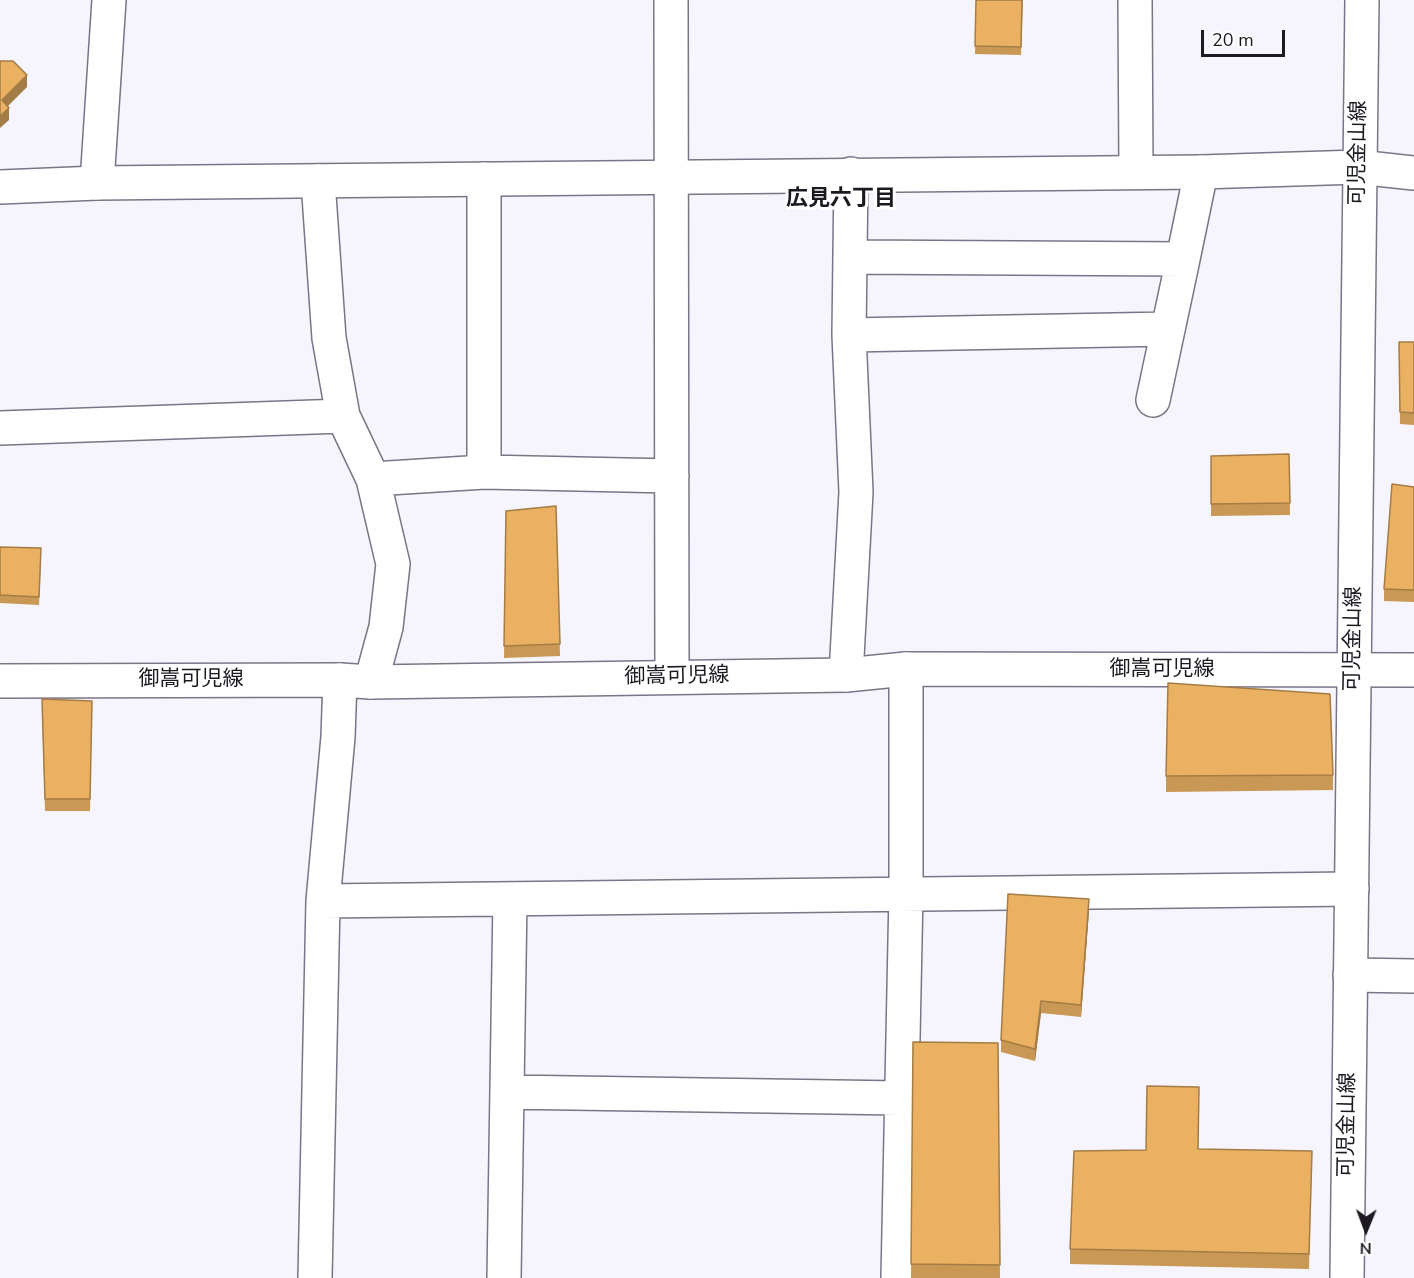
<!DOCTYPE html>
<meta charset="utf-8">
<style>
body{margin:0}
#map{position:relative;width:1414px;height:1278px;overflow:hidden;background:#f6f4fc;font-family:"Nunito Sans",sans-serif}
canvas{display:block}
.north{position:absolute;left:1336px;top:1200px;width:60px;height:60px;-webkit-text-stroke:4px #fff;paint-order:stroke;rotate:181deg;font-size:16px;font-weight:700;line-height:24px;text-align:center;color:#1c1921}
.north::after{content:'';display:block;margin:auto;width:21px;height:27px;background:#1c1921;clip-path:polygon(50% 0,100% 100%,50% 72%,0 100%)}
.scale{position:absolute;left:1201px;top:30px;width:84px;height:27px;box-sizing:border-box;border:3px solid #1c1921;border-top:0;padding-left:8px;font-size:18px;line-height:21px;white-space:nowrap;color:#1c1921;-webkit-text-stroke:4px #fff;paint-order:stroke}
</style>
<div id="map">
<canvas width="1414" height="1278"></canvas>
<div class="north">N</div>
<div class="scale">20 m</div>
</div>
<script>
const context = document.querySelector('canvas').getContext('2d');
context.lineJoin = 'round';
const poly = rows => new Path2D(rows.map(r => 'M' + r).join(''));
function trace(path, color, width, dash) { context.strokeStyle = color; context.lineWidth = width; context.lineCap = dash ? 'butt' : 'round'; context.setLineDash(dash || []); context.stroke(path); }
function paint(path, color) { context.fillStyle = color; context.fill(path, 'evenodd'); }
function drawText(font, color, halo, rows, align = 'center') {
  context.font = font + ' "Nunito Sans","Noto Sans JP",sans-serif'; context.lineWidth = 6; context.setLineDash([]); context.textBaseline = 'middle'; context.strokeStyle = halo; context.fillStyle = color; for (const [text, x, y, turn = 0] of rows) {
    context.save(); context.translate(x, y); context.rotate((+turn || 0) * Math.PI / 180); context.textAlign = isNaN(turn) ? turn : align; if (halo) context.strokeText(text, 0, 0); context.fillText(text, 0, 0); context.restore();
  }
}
const street = poly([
 [671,0,672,677],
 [1135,0,1136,171],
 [318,181,329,338,343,416,373,479,393,564,386,627,371,682],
 [97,183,109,0],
 [850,257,1183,259,1201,172],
 [849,335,1168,329],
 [1153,400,1183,259],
 [0,428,343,416],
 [484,472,484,179],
 [373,479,484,472,672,476],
 [846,675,856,492,849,335,851,174],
 [323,901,1352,889],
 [1350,975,1414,976],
 [507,1092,900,1098],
 [315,1278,323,901,338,737,340,680],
 [504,1278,510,899],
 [898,1278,906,893,906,669]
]);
const secondary = poly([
 [0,187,97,183,1201,172,1358,167,1414,173],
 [0,681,340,680,371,682,846,675,906,669,1414,670]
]);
const primary = poly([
 [1347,1278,1362,0]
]);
const wall = poly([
 [976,0,1023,0,1021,55,975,54],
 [1399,342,1414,342,1414,425,1400,424],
 [1289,454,1290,515,1211,516,1211,456],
 [1414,487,1414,602,1384,601,1384,589],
 [556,506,560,656,504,658,506,511],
 [0,547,41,557,39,605,0,603],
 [92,701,90,811,45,811,42,711],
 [1333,775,1333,790,1166,792,1166,776],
 [1089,911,1081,1017,1041,1013,1035,1061,1001,1052,1001,1040],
 [913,1042,998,1043,1000,1278,911,1278],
 [1198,1149,1312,1151,1309,1269,1070,1264,1070,1249,1146,1150]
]);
const shadedWall = poly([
 [27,75,27,87,2,112,2,100],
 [9,108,9,120,0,128,0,116],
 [1089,899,1089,911,1081,1017,1081,1005],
 [1041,1001,1041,1013,1035,1061,1035,1049]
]);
const building = poly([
 [976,0,1022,0,1021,47,975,46,976,0],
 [0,61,13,61,27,75,2,100,9,108,0,116,0,61],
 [1399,342,1414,342,1414,413,1400,412,1399,342],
 [1289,454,1290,503,1211,504,1211,456,1289,454],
 [1392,484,1414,487,1414,590,1384,589,1392,484],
 [556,506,560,644,504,646,506,511,556,506],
 [0,547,41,548,39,597,0,595,0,547],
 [1168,683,1330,694,1333,775,1166,776,1168,683],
 [42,699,92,701,90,799,45,799,42,699],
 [1008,894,1089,899,1081,1005,1041,1001,1035,1049,1001,1040,1008,894],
 [913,1042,998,1043,1000,1265,911,1264,913,1042],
 [1147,1086,1199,1087,1198,1149,1312,1151,1309,1254,1070,1249,1074,1151,1146,1150,1147,1086]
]);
const streetNames = [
 ["可児金山線",1359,153,-89],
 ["可児金山線",1354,639,-89],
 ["御嵩可児線",1162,670],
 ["御嵩可児線",677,677,-1],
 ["御嵩可児線",191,680],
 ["可児金山線",1348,1125,-89]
];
const neighbourhoodNames = [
 ["広見六丁目",841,200]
];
trace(street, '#7b7487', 36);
trace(secondary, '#7b7487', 36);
trace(primary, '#7b7487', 36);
trace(street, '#fff', 33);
trace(secondary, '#fff', 33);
trace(primary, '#fff', 33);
paint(wall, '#c99854');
paint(shadedWall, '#a47c45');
paint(building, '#eab162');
trace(building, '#a47c45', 1.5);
drawText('21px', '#1c1921', '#fff', streetNames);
drawText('bold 22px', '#1c1921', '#fff', neighbourhoodNames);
</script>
